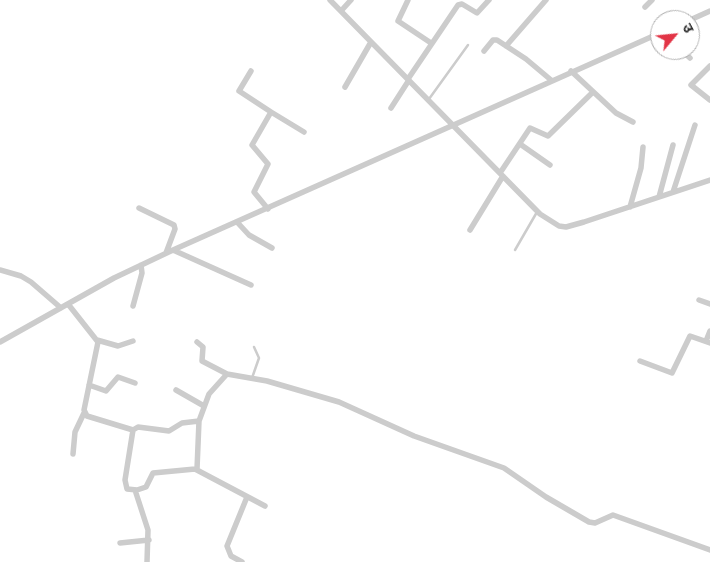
<!DOCTYPE html>
<meta charset="utf-8">
<style>
body{margin:0}
#map{position:relative;width:710px;height:562px;overflow:hidden;background:#fff;font-family:"Varela Round","Noto Sans Devanagari",sans-serif}
canvas{display:block}
.north{position:absolute;left:650px;top:10px;width:50px;height:50px;box-sizing:border-box;background:#fff;border:1px solid #acacac;border-radius:50%;rotate:62deg;font-size:14px;font-weight:700;line-height:20px;text-align:center;color:#2f2f2f}
.north::after{content:'';display:block;margin:auto;width:18px;height:22px;background:#e23446;clip-path:polygon(50% 0,100% 100%,50% 72%,0 100%)}
</style>
<div id="map">
<canvas width="710" height="562"></canvas>
<div class="north">उ</div>
</div>
<script>
const context = document.querySelector('canvas').getContext('2d');
context.lineJoin = 'round';
const poly = rows => new Path2D(rows.map(r => 'M' + r).join(''));
function trace(path, color, width, dash) { context.strokeStyle = color; context.lineWidth = width; context.lineCap = dash ? 'butt' : 'round'; context.setLineDash(dash || []); context.stroke(path); }
const service = poly([
 [429,99,468,45],
 [515,250,537,212],
 [252,378,259,358,254,347]
]);
const minor = poly([
 [330,0,540,214,559,226,566,227,584,222,710,180],
 [408,0,398,21,431,43],
 [645,7,652,0],
 [341,11,351,0],
 [690,20,710,11],
 [506,46,546,0],
 [681,50,690,58],
 [484,51,493,40,497,40,526,59,551,80],
 [710,66,691,85,710,100],
 [251,71,239,91,271,112,252,145,268,164,254,192,268,209],
 [571,71,616,113,633,122],
 [408,79,458,5,462,4,477,13,489,0],
 [345,87,371,42],
 [391,108,409,80],
 [271,112,304,132],
 [520,144,550,165],
 [500,173,530,128,548,136,593,92],
 [673,192,695,125],
 [659,197,673,145],
 [630,207,641,168,643,147],
 [139,208,174,225,175,229,166,253],
 [237,222,249,235,272,248],
 [470,230,503,176],
 [173,250,251,285],
 [0,270,21,276,31,282,61,308],
 [699,300,710,304],
 [68,304,98,342,84,410,87,416,133,430,138,427,169,431,182,423,199,421,209,394,227,374,267,381,339,402,414,436,504,468,546,497,589,522,595,523,613,515,710,550],
 [133,306,142,273,141,265],
 [97,340,118,346,133,341],
 [706,341,710,331],
 [0,342,114,278,173,250,660,33],
 [197,342,203,347,202,361,227,374],
 [640,361,672,373,690,336,710,343],
 [89,385,106,391,118,377,135,383],
 [176,390,204,406],
 [133,430,125,480,127,489,137,490,146,487,153,473,195,469,265,506],
 [73,454,75,432,84,413],
 [197,469,199,421],
 [135,490,148,530,147,562],
 [120,543,149,540],
 [242,562,231,556,227,546,247,497]
]);
trace(service, '#ccc', 2.5);
trace(minor, '#ccc', 5.5);
</script>
